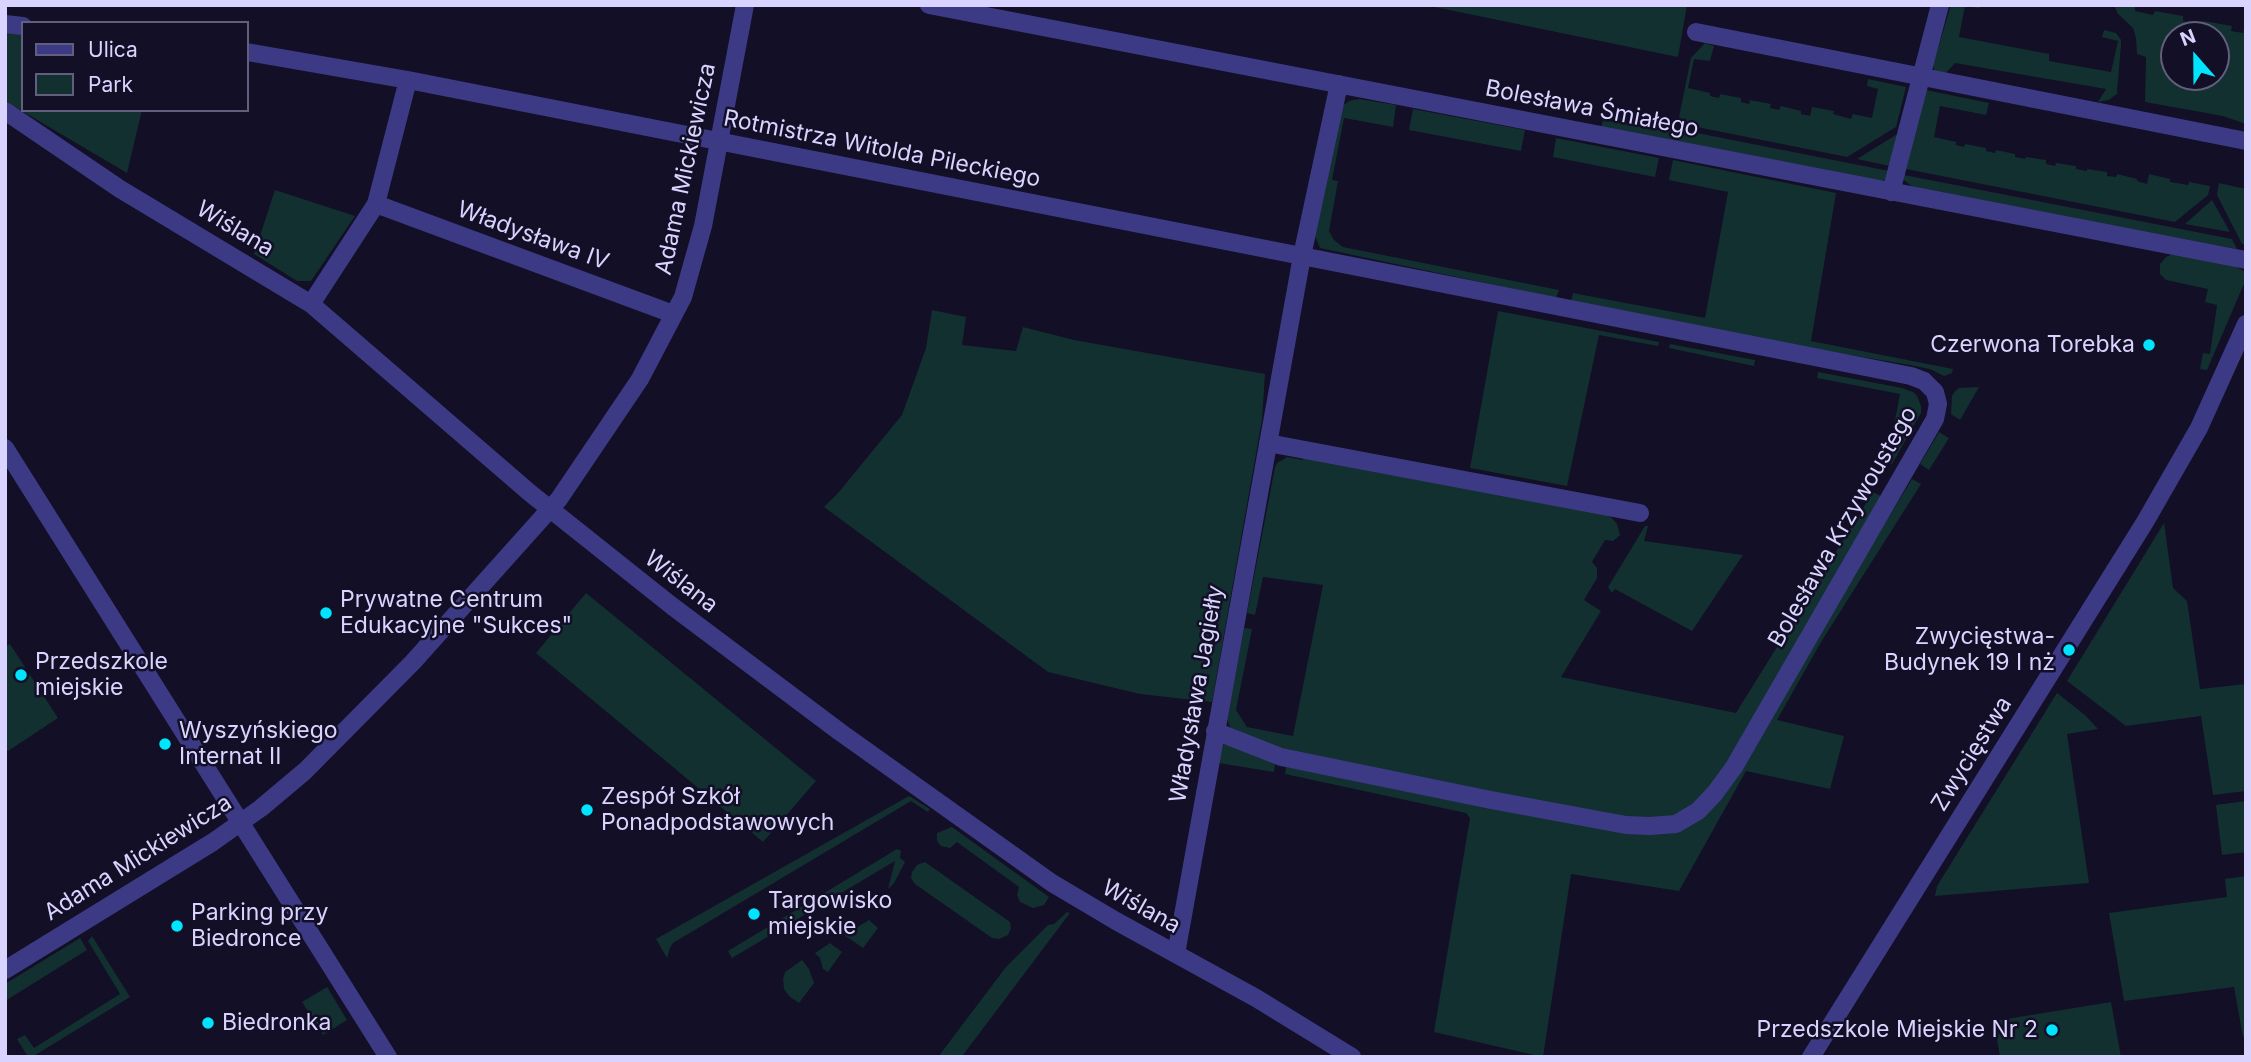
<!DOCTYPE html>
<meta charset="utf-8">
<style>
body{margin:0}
#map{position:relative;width:2251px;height:1062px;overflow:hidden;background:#130f26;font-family:Inter,sans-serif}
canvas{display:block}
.frame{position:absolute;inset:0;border:7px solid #d9d4ff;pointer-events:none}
.legend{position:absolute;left:21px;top:21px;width:228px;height:91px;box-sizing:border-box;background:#130f26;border:2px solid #625e7d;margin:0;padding:9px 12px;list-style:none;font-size:21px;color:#d9d4ff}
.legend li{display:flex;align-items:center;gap:14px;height:35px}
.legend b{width:35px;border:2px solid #625e7d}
.north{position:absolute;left:2160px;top:21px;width:70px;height:70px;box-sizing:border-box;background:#130f26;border:2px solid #625e7d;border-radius:50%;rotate:339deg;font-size:19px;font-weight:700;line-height:28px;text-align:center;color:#d9d4ff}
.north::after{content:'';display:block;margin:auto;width:24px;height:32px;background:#00e5ff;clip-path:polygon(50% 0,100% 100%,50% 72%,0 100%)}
</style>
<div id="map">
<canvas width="2251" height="1062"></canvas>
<div class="frame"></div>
<ul class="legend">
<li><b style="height:9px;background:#3d3a85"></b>Ulica</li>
<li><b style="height:19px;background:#12302f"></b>Park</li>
</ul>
<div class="north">N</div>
</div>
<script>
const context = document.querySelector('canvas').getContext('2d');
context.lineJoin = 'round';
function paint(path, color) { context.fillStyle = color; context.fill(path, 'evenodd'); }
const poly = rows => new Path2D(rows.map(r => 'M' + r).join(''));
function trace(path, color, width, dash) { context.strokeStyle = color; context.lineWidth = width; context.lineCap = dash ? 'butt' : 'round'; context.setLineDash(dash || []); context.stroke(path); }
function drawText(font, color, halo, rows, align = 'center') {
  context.font = font + ' Inter,sans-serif'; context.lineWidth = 5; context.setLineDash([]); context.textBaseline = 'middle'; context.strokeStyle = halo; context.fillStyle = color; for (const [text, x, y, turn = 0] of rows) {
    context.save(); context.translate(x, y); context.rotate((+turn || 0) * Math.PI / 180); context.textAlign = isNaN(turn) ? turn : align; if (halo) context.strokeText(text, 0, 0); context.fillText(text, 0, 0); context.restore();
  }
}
const green = poly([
 [1425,5,1687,5,1678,57],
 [1951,5,1981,5,1980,8,1965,6,1959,37,2049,54,2049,61,2111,72,2118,41,2102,37,2104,30,2116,33,2121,40,2121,45,2117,92,2118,93,2109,100,2098,102,2106,89,1955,63,1944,75,1935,73,1933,65],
 [2114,5,2135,7,2135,11,2153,15,2155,11,2183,16,2183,21,2202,25,2204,21,2232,26,2231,31,2243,33,2246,22,2246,124,2223,116,2145,102,2146,57,2137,54,2136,38,2133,28,2118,14],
 [2216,35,2216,77,2174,77,2174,35],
 [5,29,23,32,23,110,142,110,127,173,5,101],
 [1705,43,1714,46,1710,61,1694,59,1688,88,1710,93,1710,96,1719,98,1720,94,1741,98,1741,102,1749,104,1750,100,1771,104,1770,108,1779,110,1781,106,1801,111,1801,114,1810,116,1812,107,1834,111,1833,114,1851,119,1853,114,1872,118,1878,89,1867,86,1868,79,1906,87,1896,127,1847,157,1682,124,1678,122,1691,58],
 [1926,90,1989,103,1986,115,1940,106,1934,137,1956,142,1956,145,1964,147,1965,144,1986,148,1986,151,1995,153,1996,150,2015,154,2015,157,2025,159,2026,157,2046,160,2046,164,2055,166,2056,163,2076,166,2076,169,2087,171,2087,169,2107,172,2107,176,2116,177,2117,174,2137,179,2137,181,2147,184,2149,174,2170,179,2170,182,2188,185,2189,182,2210,186,2208,195,2175,222,1906,169],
 [1359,99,1396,105,1393,127,1344,118,1332,180,1338,181,1329,231,1334,240,1343,247,1559,290,1556,298,1320,248,1315,236,1341,107,1349,101],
 [1413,109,1525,130,1521,151,1409,130],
 [1603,120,1664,131,1682,130,1889,171,1887,179,1880,182,1601,128],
 [1899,133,1890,166,1857,159],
 [1556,138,1659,158,1655,177,1553,157],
 [1673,160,1836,193,1811,341,1953,369,1952,373,1944,376,1930,369,1910,365,1809,348,1571,301,1573,293,1705,318,1728,192,1669,180],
 [1904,175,2232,239,2237,249,1915,189,1904,180],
 [2219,183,2246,189,2246,244,2242,244,2217,195],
 [275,190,355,216,311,281,297,281,254,254],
 [2212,200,2230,232,2185,224],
 [2172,254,2232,265,2246,272,2246,279,2207,370,2200,369,2203,353,2210,354,2217,305,2205,302,2208,289,2166,280,2160,274,2160,264,2166,257],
 [932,310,966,317,962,345,1016,351,1023,327,1074,340,1265,374,1262,420,1212,702,1140,694,1048,672,824,507,838,493,902,415,926,348],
 [1498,311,1659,342,1658,346,1599,335,1567,486,1470,468],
 [1670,344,1755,360,1754,366,1669,348],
 [1818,372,1902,388,1913,392,1917,396,1921,406,1921,413,1892,464,1887,462,1900,394,1817,378],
 [1979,387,1960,420,1951,414,1952,396,1955,391,1959,388],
 [1939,432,1949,438,1929,470,1920,464],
 [1304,456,1605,514,1612,518,1617,524,1620,535,1613,541,1605,540,1592,562,1597,568,1597,578,1584,600,1601,611,1561,677,1736,713,1873,492,1883,497,1757,715,1703,799,1675,817,1630,820,1293,754,1231,729,1227,719,1244,628,1252,629,1236,710,1247,727,1293,736,1323,585,1263,577,1255,615,1247,613,1275,467,1277,463,1287,457,1303,460],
 [1912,479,1921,484,1821,642,1777,720,1844,736,1830,789,1746,771,1679,891,1571,874,1543,1057,1434,1032,1470,818,1466,813,1285,774,1286,767,1472,802,1690,823,1819,631],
 [2164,523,2173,588,2187,601,2200,689,2246,684,2246,791,2213,795,2201,716,2126,726,2067,681],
 [1645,526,1648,526,1644,541,1743,555,1692,631,1615,589,1612,593,1608,587],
 [586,593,816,781,763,842,536,653],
 [10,644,58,718,8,751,5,748,5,647],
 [2057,693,2085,715,2098,729,2067,734,2089,883,1935,896,1937,886],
 [1224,744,1269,758,1275,765,1274,772,1218,763,1220,749],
 [909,796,930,809,928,812,911,801,673,943,670,948,667,958,656,939],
 [2246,801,2246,852,2222,855,2216,805],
 [952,827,1049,897,1044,905,1033,908,1020,902,1017,895,1019,887,957,842,950,848,941,846,937,841,937,833],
 [897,849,901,851,900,858,905,862,894,883,888,889,895,861,732,958,728,951],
 [925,862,1010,922,1011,928,1008,935,999,939,992,938,915,884,911,878,912,872,917,865],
 [2246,876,2246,1037,2243,1037,2234,987,2124,1001,2109,913,2227,897,2225,879],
 [1067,912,1070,913,963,1055,964,1057,938,1057,1006,967,1048,925,1054,924],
 [869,920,878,928,863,948,844,935],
 [92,936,130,997,32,1057,28,1057,17,1039,25,1035,34,1048,120,994,88,941],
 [80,938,87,950,5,1001,5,984],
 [830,943,842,952,828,972,823,969,820,958,815,953],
 [802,960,809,969,814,983,799,1003,789,996,784,989,783,979,785,972],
 [327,987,347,1020,323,1035,302,1002],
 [2111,1002,2121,1057,2000,1057,1994,1021]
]);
const minor = poly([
 [929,5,2246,260],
 [5,24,23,26],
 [1696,32,2246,141],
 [247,52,408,80,1911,376,1924,381,1935,392,1938,404,1935,419,1734,767,1715,793,1698,811,1676,824,1650,826,1626,825,1491,800,1281,757,1215,731],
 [5,111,120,189,311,304,530,493,672,606,840,732,1052,883,1116,921,1256,998,1352,1057],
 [1891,192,1940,5],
 [376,204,673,314],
 [311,304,376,204,408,80],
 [1268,443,1640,513],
 [5,448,388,1057],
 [1176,954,1302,256,1339,84],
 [5,970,213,842,261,808,305,771,413,662,559,499,640,379,683,297,703,226,745,5],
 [1811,1057,2145,522,2199,428,2246,324]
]);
const markers = [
 [2149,345,7,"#00e5ff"],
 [326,613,7,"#00e5ff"],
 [2069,650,7,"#00e5ff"],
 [21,675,7,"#00e5ff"],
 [165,744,7,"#00e5ff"],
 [587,810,7,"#00e5ff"],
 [754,914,7,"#00e5ff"],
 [177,926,7,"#00e5ff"],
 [208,1023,7,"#00e5ff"],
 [2052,1030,7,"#00e5ff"]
];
const streetNames = [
 ["Bolesława Śmiałego",1592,109,11],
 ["Rotmistrza Witolda Pileckiego",882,149,11],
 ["Adama Mickiewicza",686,169,-78],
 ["Wiślana",235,229,31],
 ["Władysława IV",533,236,20],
 ["Bolesława Krzywoustego",1843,527,-60],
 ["Wiślana",681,582,38],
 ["Władysława Jagiełły",1197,694,-80],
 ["Zwycięstwa",1972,754,-58],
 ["Adama Mickiewicza",138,858,-32],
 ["Wiślana",1141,907,29]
];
const poiNames = [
 ["Czerwona Torebka",2135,345,"right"],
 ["Prywatne Centrum",340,600],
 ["Edukacyjne \"Sukces\"",340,626],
 ["Zwycięstwa-",2055,637,"right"],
 ["Budynek 19 I nż",2055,663,"right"],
 ["Przedszkole",35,662],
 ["miejskie",35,688],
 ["Wyszyńskiego",179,731],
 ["Internat II",179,757],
 ["Zespół Szkół",601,797],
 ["Ponadpodstawowych",601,823],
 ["Targowisko",768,901],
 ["miejskie",768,927],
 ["Parking przy",191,913],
 ["Biedronce",191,939],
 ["Biedronka",222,1023],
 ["Przedszkole Miejskie Nr 2",2038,1030,"right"]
];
paint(green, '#12302f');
trace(minor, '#3d3a85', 18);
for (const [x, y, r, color] of markers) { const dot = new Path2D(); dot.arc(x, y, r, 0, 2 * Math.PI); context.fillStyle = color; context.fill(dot); trace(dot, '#130f26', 2.5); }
drawText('23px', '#d9d4ff', '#130f26', streetNames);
drawText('23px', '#d9d4ff', '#130f26', poiNames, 'left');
</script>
